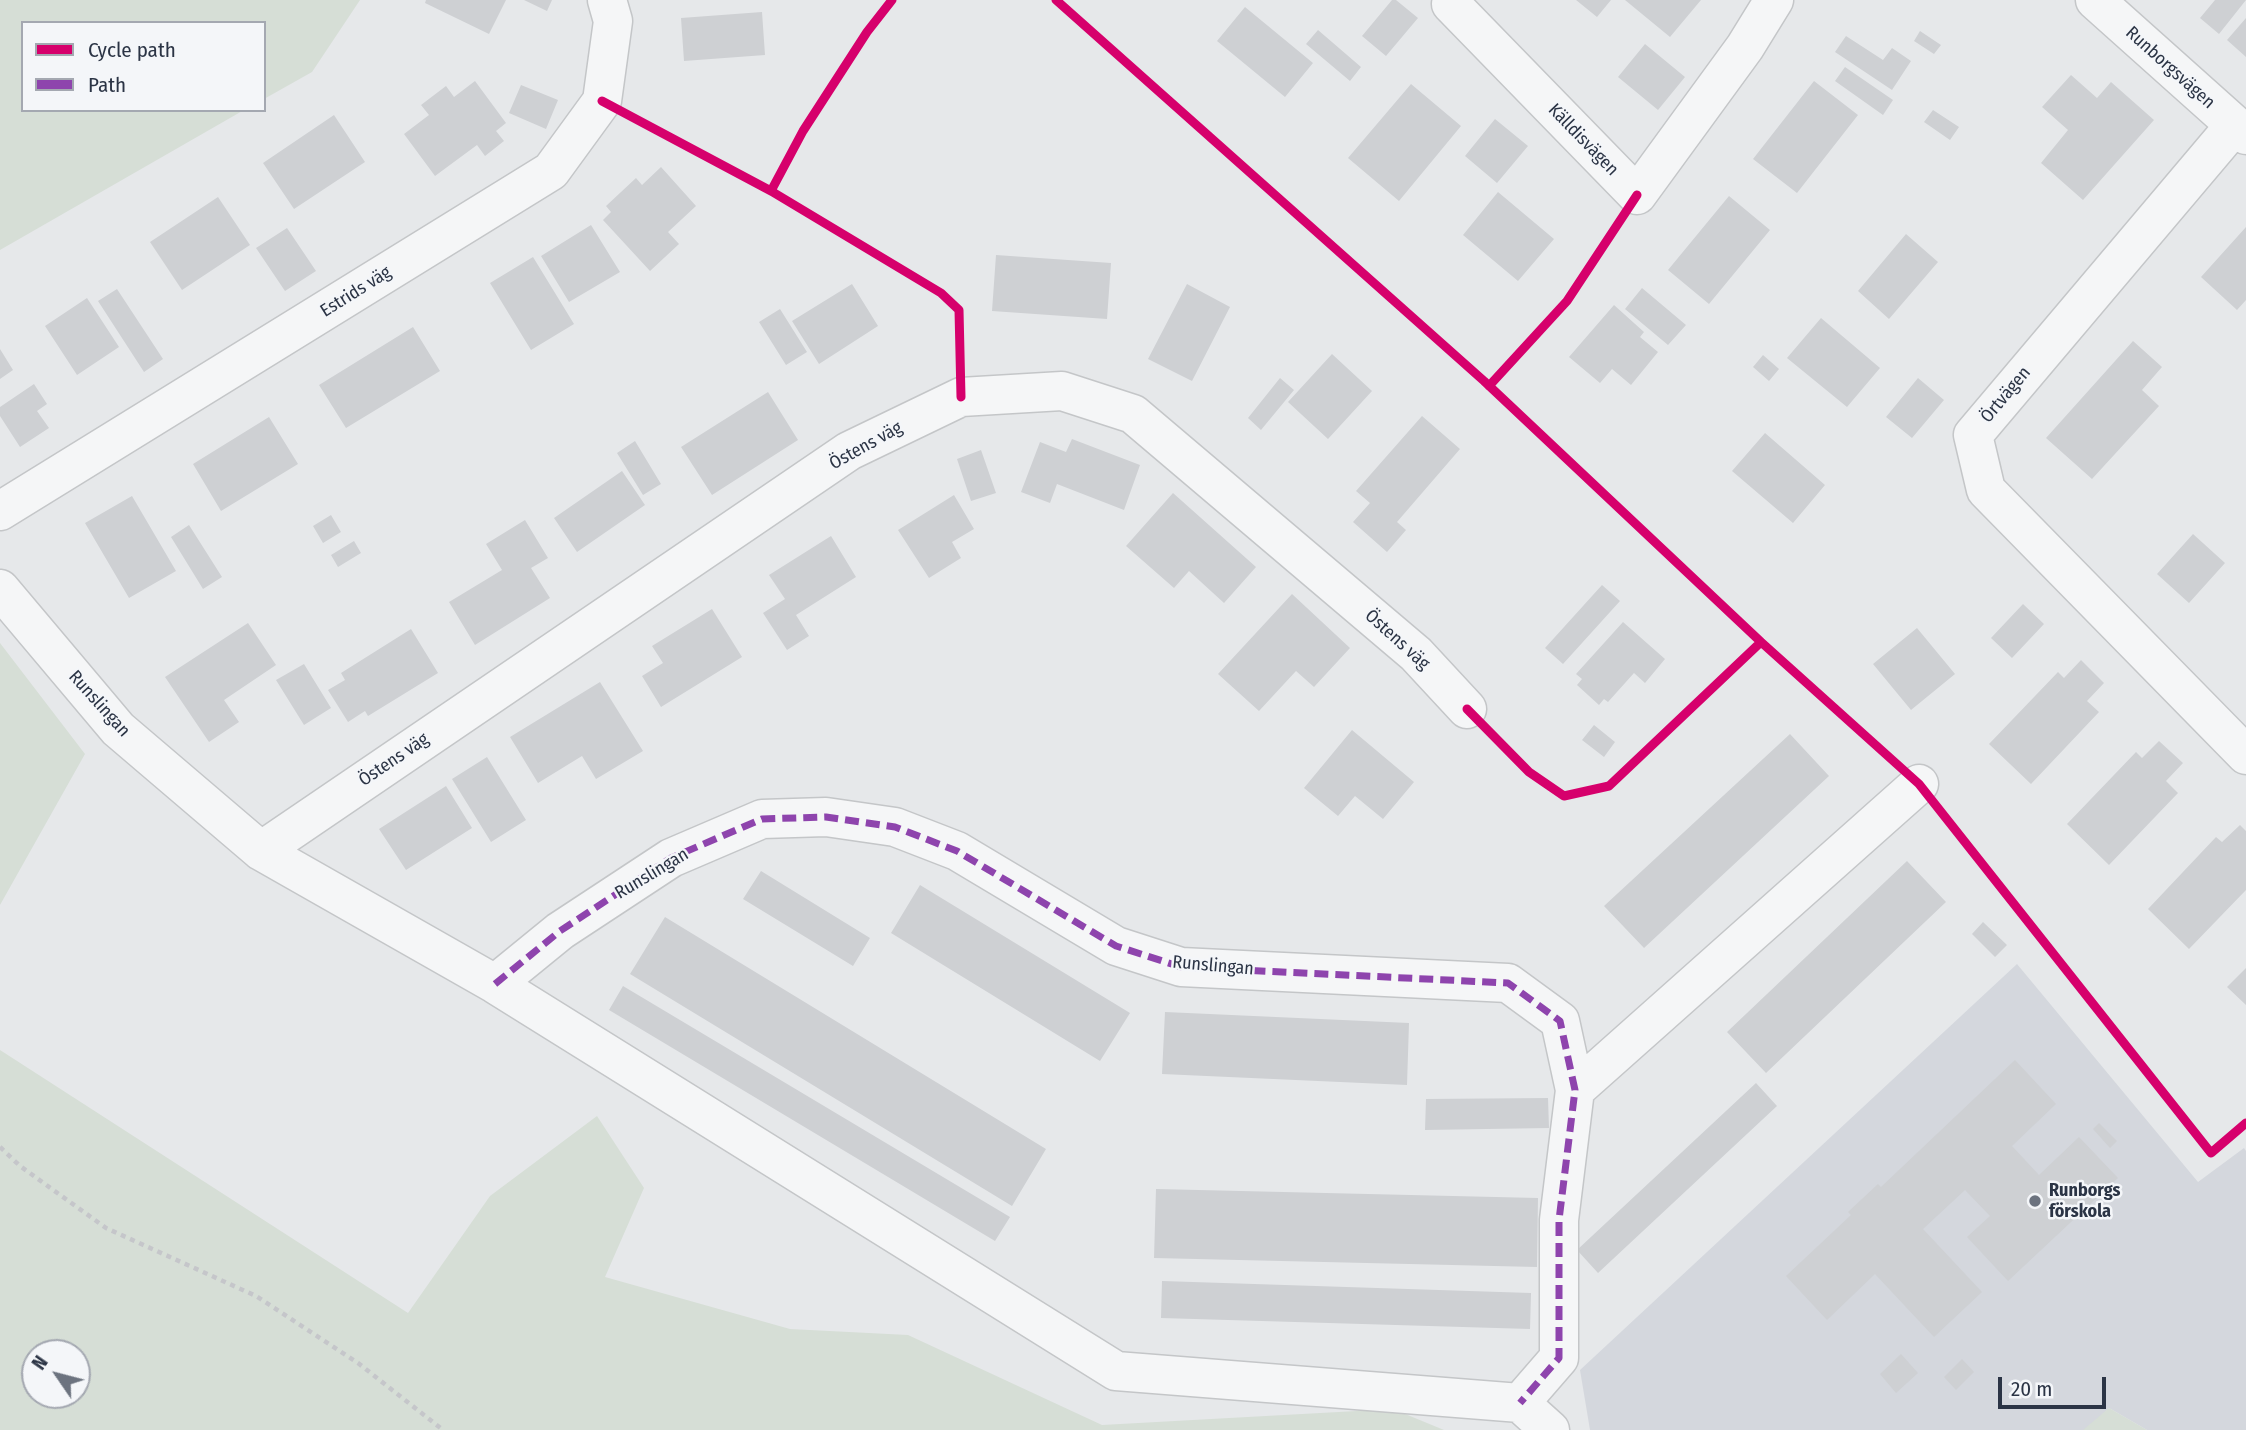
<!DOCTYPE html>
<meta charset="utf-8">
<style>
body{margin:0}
#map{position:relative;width:2246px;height:1430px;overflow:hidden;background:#e6e8ea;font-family:"Fira Sans Condensed",sans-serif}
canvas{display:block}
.legend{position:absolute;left:21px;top:21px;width:245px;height:91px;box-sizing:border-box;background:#f4f6f9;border:2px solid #a4a8b1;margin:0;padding:9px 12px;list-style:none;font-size:21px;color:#2b3445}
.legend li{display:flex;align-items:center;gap:14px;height:35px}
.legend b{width:35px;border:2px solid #a4a8b1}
.north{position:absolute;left:21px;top:1339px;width:70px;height:70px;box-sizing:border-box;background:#f4f6f9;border:2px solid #a4a8b1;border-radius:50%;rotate:305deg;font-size:19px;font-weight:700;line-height:28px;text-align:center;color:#2b3445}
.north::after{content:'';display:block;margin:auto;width:24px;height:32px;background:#6c737f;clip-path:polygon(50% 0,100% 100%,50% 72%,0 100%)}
.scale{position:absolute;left:1998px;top:1377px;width:108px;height:32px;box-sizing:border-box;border:4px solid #2b3445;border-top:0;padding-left:9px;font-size:21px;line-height:24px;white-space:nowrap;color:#2b3445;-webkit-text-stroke:5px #f4f6f9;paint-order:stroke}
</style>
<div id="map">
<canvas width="2246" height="1430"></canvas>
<ul class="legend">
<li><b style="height:9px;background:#d6006c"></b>Cycle path</li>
<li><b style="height:9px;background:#8e44ad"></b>Path</li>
</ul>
<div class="north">N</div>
<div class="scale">20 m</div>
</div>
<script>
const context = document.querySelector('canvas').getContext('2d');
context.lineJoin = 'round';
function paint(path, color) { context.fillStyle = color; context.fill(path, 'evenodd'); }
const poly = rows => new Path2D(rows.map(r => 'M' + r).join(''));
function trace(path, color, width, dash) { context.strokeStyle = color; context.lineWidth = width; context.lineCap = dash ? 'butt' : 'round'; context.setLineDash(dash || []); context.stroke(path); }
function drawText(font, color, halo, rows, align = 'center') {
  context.font = font + ' "Fira Sans Condensed",sans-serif'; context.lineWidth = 5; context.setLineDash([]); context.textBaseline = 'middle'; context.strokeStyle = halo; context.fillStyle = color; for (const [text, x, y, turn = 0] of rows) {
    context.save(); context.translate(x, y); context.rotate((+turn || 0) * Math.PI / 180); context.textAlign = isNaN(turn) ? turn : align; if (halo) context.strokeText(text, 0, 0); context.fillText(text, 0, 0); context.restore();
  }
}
const built = poly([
 [2017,964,2198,1182,2244,1148,2246,1151,2246,1430,2147,1430,2109,1408,2088,1430,1590,1430,1580,1370]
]);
const green = poly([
 [0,0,360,0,312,72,264,99,264,23,23,23,23,110,244,110,0,250],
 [0,643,85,754,0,905],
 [0,1050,408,1313,490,1196,597,1116,644,1188,605,1277,790,1329,908,1335,1102,1425,1393,1409,1444,1430,0,1430],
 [35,1353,77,1353,77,1395,35,1395],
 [2109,1408,2147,1430,2083,1430]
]);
const building = poly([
 [426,0,506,0,489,34,425,3],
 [524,0,552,0,547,11],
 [1392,0,1396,0,1418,18,1386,56,1362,36],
 [1576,0,1611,0,1597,17],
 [1625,0,1701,0,1670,37],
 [2215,0,2246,0,2219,34,2200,18],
 [1245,7,1313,63,1285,97,1217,41],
 [762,12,765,55,684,61,681,18],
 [2246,18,2246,57,2227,40],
 [1318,30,1361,67,1350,81,1306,44],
 [1920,31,1941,45,1934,54,1914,41],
 [1846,36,1883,60,1892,48,1911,61,1892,90,1835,52],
 [1645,44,1685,77,1658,110,1618,77],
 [1845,67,1893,100,1883,115,1835,81],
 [2071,75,2097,98,2111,82,2154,120,2083,200,2041,163,2068,130,2042,107],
 [475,81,506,123,496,131,504,141,485,156,477,145,435,176,404,134,429,115,421,105,446,86,454,97],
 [1814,81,1858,115,1797,193,1753,159],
 [1411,84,1461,126,1399,201,1348,158],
 [521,85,558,100,546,129,509,113],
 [1933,110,1959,127,1950,140,1924,122],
 [334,115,365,162,294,209,263,163],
 [1495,119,1528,146,1497,183,1465,156],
 [661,167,696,206,668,232,679,244,650,271,603,220,611,212,606,206,636,178,642,185],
 [1498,192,1554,239,1518,281,1463,235],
 [1729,196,1770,230,1709,304,1668,270],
 [218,197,250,245,182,290,150,242],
 [591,225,620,272,569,302,541,256],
 [2246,227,2246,300,2237,310,2201,277],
 [287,228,316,271,285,291,256,248],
 [1906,234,1938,262,1889,319,1858,291],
 [996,255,1111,263,1107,319,992,311],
 [533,257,574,324,531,350,490,283],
 [852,284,878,326,819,364,792,321],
 [1187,284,1230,307,1192,381,1148,359],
 [1642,288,1686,325,1668,345,1625,309],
 [117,289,163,359,144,372,98,301],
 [87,298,119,347,77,375,45,326],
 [1614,305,1644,332,1640,337,1658,352,1631,385,1612,369,1600,383,1569,357],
 [780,309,807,352,786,365,759,322],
 [1821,318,1880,368,1847,407,1787,358],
 [413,327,440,371,346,428,319,385],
 [2133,341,2162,367,2142,390,2159,406,2092,479,2046,438],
 [0,349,13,370,0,379],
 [1332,354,1372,391,1328,439,1288,402],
 [1763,355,1779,369,1769,381,1753,367],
 [1280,378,1294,390,1261,430,1248,418],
 [1918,378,1944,400,1912,438,1886,417],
 [34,384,47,404,37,411,49,428,20,447,0,416,0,407],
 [768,392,798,440,712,495,681,447],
 [1422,416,1460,449,1397,522,1406,530,1387,552,1353,522,1370,503,1356,491],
 [269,417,298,464,221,511,193,464],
 [1765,433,1825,485,1793,523,1732,471],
 [1072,439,1140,465,1124,510,1057,484,1050,503,1021,492,1040,442,1066,452],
 [635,441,661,484,643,495,617,453],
 [981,450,996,493,971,501,957,459],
 [622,471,645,505,577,552,554,518],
 [1173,493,1256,567,1224,603,1189,571,1174,588,1126,546],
 [954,495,974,529,952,542,961,558,929,578,898,530],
 [132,496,176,571,129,598,85,523],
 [331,515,341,532,323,543,313,526],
 [525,520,548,558,531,568,550,598,475,645,449,602,502,570,486,544],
 [189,525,222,577,203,589,171,537],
 [2193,534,2225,563,2189,603,2157,574],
 [831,536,856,577,796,615,809,636,787,650,763,613,785,599,769,575],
 [354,541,361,553,338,567,331,555],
 [1602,585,1620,601,1563,664,1545,648],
 [1292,594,1350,648,1314,687,1296,671,1259,711,1218,674],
 [2023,604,2044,624,2012,658,1991,638],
 [712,609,742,657,661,707,642,676,663,663,652,646],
 [1623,622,1665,659,1645,683,1634,673,1608,702,1604,699,1599,705,1577,685,1582,679,1576,674],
 [248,623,276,665,224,700,239,722,209,742,165,677],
 [1917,628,1955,674,1911,710,1873,664],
 [411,629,438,673,368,716,365,711,348,722,328,690,345,680,341,673],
 [2081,660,2104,683,2087,701,2099,712,2031,784,1989,744,2058,672,2064,678],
 [304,664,331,708,304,725,276,680],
 [600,682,643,751,596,779,582,756,538,783,510,737],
 [1594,725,1615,742,1604,757,1582,740],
 [1352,730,1414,782,1383,819,1355,796,1338,816,1304,788],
 [1790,734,1829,776,1644,948,1604,906],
 [2159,741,2183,763,2166,781,2178,793,2109,865,2067,824,2136,752,2142,758],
 [487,757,526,820,491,842,452,779],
 [446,786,472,828,406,870,379,829],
 [2240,825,2246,831,2246,890,2189,949,2148,909,2216,837,2222,842],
 [1907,861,1946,902,1766,1073,1727,1032],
 [761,871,870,938,853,966,743,899],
 [920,885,1130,1013,1100,1061,891,933],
 [665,917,1046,1149,1012,1206,630,974],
 [1983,922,2007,945,1995,957,1972,934],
 [2246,968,2246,1005,2227,987],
 [623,986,1010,1217,995,1241,609,1010],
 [1165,1012,1409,1023,1407,1085,1162,1074],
 [2015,1060,2056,1104,2012,1146,2039,1175,2079,1137,2118,1178,2008,1281,1967,1237,1990,1216,1965,1190,1923,1229,1982,1292,1934,1337,1875,1274,1827,1320,1786,1276,1851,1215,1848,1212,1878,1184,1881,1187],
 [1756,1083,1777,1106,1598,1273,1577,1250],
 [1548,1098,1549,1128,1425,1130,1426,1099],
 [2099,1123,2117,1141,2110,1148,2093,1129],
 [1156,1189,1538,1198,1537,1267,1154,1258],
 [1162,1281,1531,1293,1530,1329,1161,1318],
 [1901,1354,1918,1373,1896,1393,1880,1374],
 [1962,1359,1974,1372,1956,1390,1944,1377]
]);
const path = poly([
 [0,1147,20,1166,106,1228,256,1296,358,1363,443,1430]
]);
const minor = poly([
 [2095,0,2246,135],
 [1451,4,1637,195,1745,47,1774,0],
 [2235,125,1973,435,1986,490,2246,755],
 [0,511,551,171,602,101,613,21,607,0],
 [0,589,118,729,261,851,495,984,1116,1371,1520,1403,1550,1430],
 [261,851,849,451,961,397,1062,391,1133,414,1416,654,1467,709],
 [495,984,560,931,671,858,762,819,826,817,895,827,957,851,1116,946,1181,967,1508,983,1560,1021,1575,1090,1559,1220,1559,1358,1520,1403],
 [1575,1090,1919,784]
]);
const quiet = poly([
 [495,984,560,931,671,858,762,819,826,817,895,827,957,851,1116,946,1181,967,1508,983,1560,1021,1575,1090,1559,1220,1559,1358,1520,1403]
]);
const cycleway = poly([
 [1056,0,1484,381,1761,642,1919,784,2211,1153,2246,1123],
 [602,101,771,191,941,293,959,310,961,397],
 [771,191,803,131,867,32,892,0],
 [1489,386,1567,301,1637,195],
 [1467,709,1529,772,1564,796,1609,786,1761,642]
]);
const markers = [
 [2035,1201,7,"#6c737f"]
];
const streetNames = [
 ["Runborgsvägen",2170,68,42],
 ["Källdisvägen",1583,140,46],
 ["Estrids väg",356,292,-32],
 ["Örtvägen",2006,395,-50],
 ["Östens väg",866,446,-29],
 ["Östens väg",1397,640,42],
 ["Runslingan",99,704,48],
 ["Östens väg",394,760,-34],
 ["Runslingan",652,874,-31],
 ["Runslingan",1213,966,5]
];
const poiNames = [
 ["Runborgs",2049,1191],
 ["förskola",2049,1212]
];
paint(built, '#d4d7dd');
paint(green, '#d6ded6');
paint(building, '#ced0d3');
trace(minor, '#c4c6c8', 41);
trace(path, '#c5c6ca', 4.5, [5, 5]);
trace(minor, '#f5f6f7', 38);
trace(quiet, '#8e44ad', 7, [14, 7]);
trace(cycleway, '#d6006c', 9);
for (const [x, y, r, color] of markers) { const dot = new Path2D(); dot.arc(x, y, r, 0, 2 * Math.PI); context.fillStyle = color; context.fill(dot); trace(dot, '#f4f6f9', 2.5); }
drawText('18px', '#2b3445', '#f4f6f9', streetNames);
drawText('bold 18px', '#2b3445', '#f4f6f9', poiNames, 'left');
</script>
